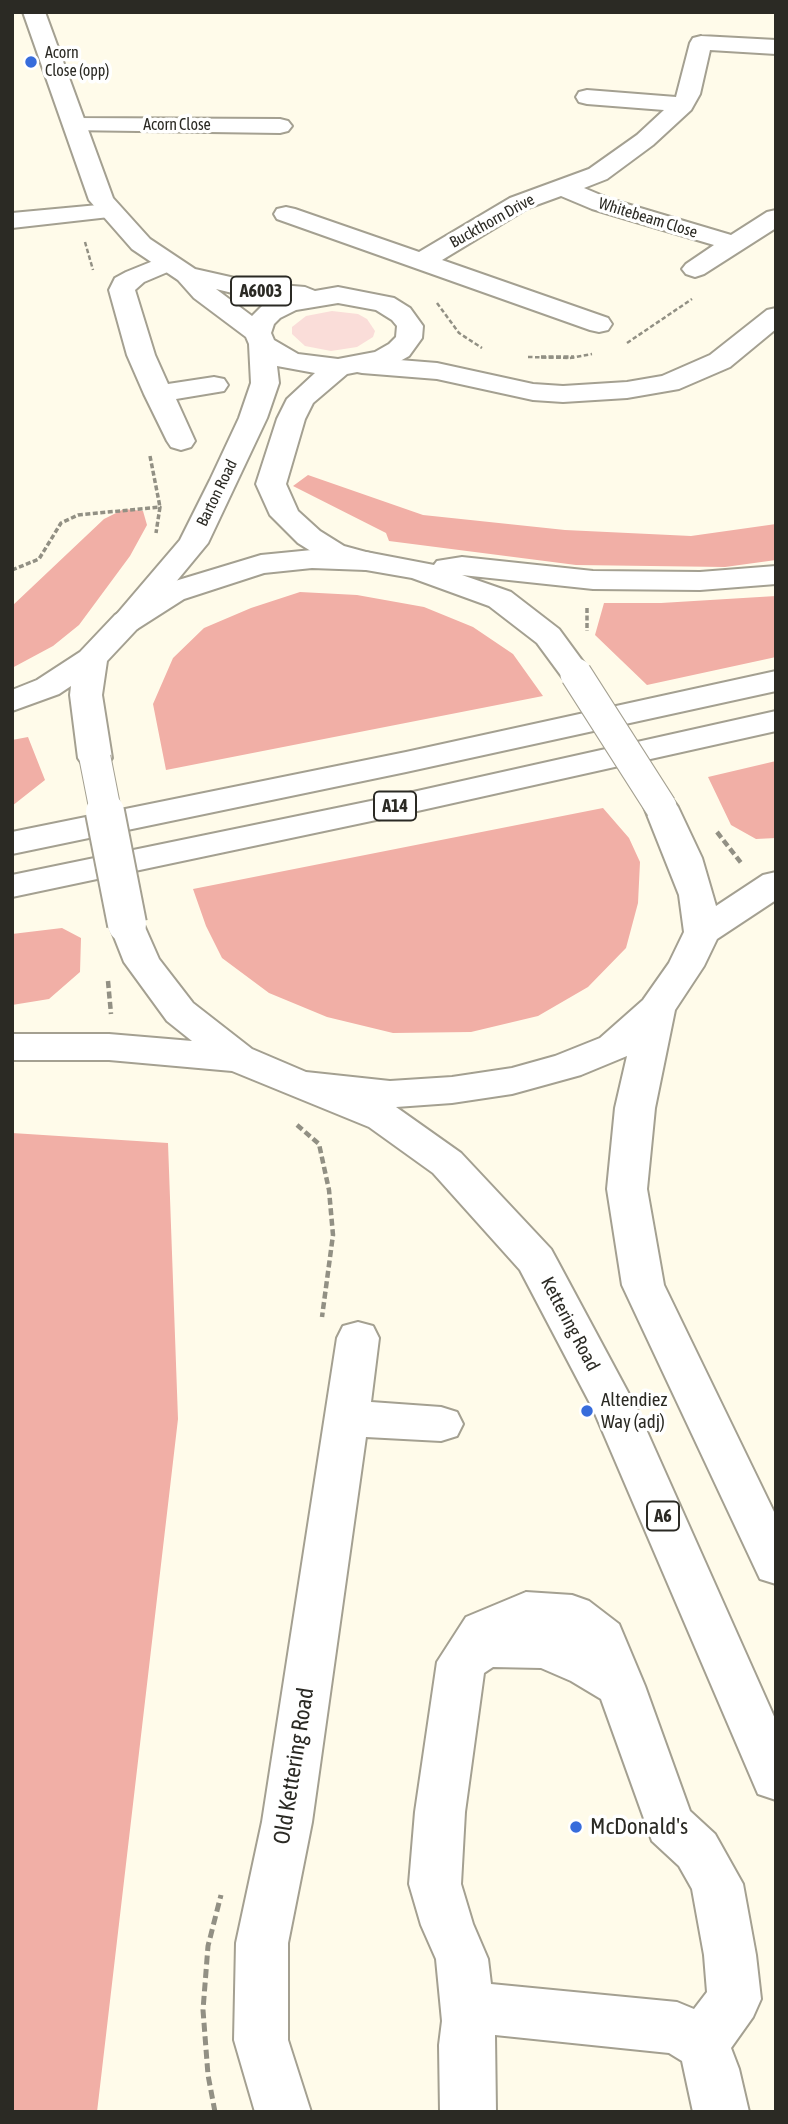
<!DOCTYPE html>
<style>
body{margin:0}
#map{position:relative;width:788px;height:2124px;overflow:hidden;background:#fffbea;font-family:"Asap Condensed",sans-serif}
canvas{display:block}
.frame{position:absolute;inset:0;border:14px solid #2b2a24;pointer-events:none}
</style>
<div id="map">
<canvas width="788" height="2124"></canvas>
<div class="frame"></div>
</div>
<script>
const context = document.querySelector('canvas').getContext('2d');
context.lineJoin = 'round';
function paint(path, color) { context.fillStyle = color; context.fill(path, 'evenodd'); }
const poly = rows => new Path2D(rows.map(r => 'M' + r).join(''));
function trace(path, color, width, dash) { context.strokeStyle = color; context.lineWidth = width; context.lineCap = dash ? 'butt' : 'round'; context.setLineDash(dash || []); context.stroke(path); }
function drawText(font, color, halo, rows, align = 'center') {
  context.font = font + ' "Asap Condensed",sans-serif'; context.lineWidth = 7; context.setLineDash([]); context.textBaseline = 'middle'; context.strokeStyle = halo; context.fillStyle = color; for (const [text, x, y, turn = 0] of rows) {
    context.save(); context.translate(x, y); context.rotate((+turn || 0) * Math.PI / 180); context.textAlign = isNaN(turn) ? turn : align; if (halo) context.strokeText(text, 0, 0); context.fillText(text, 0, 0); context.restore();
  }
}
const green = poly([
 [332,311,358,314,367,319,375,331,373,337,357,347,331,351,305,346,292,334,292,327,306,316]
]);
const forest = poly([
 [308,475,423,515,565,530,691,536,776,524,776,560,725,567,576,565,389,541,386,533,293,486],
 [124,509,143,511,147,525,130,556,79,625,53,646,12,668,12,606,104,519],
 [300,592,357,595,424,607,473,627,513,654,543,696,166,770,153,704,173,658,204,628,251,608],
 [776,596,776,657,647,685,595,635,604,603,661,603],
 [28,737,45,780,12,806,12,740],
 [776,761,776,838,756,839,731,825,708,777],
 [603,808,629,838,640,862,638,903,626,948,588,987,538,1016,471,1032,393,1033,327,1017,269,993,222,958,206,926,193,889],
 [62,928,81,938,80,972,49,999,12,1005,12,934],
 [12,1133,168,1143,178,1419,97,2112,12,2112]
]);
const pathFar3 = poly([
 [85,242,93,270],
 [437,303,459,333,482,348],
 [627,343,692,299],
 [528,357,570,358,592,354]
]);
const pathFar2 = poly([
 [541,357,574,357],
 [150,456,160,507],
 [12,570,39,559,61,523,78,515,160,507,156,533],
 [587,608,587,631]
]);
const pathFar1 = poly([
 [717,832,742,864],
 [108,981,111,1014],
 [297,1125,319,1144,329,1190,333,1235,322,1317]
]);
const path = poly([
 [215,2112,208,2075,203,2010,208,1946,221,1895]
]);
const minor = poly([
 [701,36,776,40,776,54,710,50,700,94,691,110,653,145,607,179,584,188,610,199,731,235,767,212,776,210,776,228,704,274,695,277,686,274,682,269,686,264,714,245,592,209,561,196,528,208,442,260,608,318,612,324,608,330,599,332,590,330,277,219,274,214,277,209,286,207,295,209,419,252,510,198,589,169,637,135,664,110,587,104,579,102,576,97,579,92,587,90,676,97,690,43,693,38,701,36],
 [75,118,280,119,288,121,292,126,288,131,280,133,67,130,63,125,67,120,75,118],
 [109,204,118,206,121,211,118,216,12,228,12,213,109,204],
 [168,255,177,258,181,263,177,268,144,282,135,290,155,355,168,384,214,377,224,379,228,385,224,391,176,399,195,441,191,447,181,450,171,447,167,441,144,394,127,355,109,290,115,278,126,272,168,255],
 [776,308,776,329,730,367,679,389,627,398,563,402,533,400,437,379,362,373,352,371,348,365,352,359,362,357,437,363,533,384,563,386,627,382,662,376,710,355,767,310,776,308],
 [358,1322,373,1326,379,1338,371,1402,441,1407,457,1412,463,1424,457,1436,441,1441,366,1437,312,1822,288,1943,288,2040,311,2112,255,2112,234,2040,236,1943,262,1822,337,1338,343,1326,358,1322],
 [526,1592,572,1595,589,1601,619,1624,645,1686,690,1811,715,1834,743,1884,756,1955,761,1999,753,2017,731,2048,739,2069,749,2112,693,2112,682,2061,669,2053,495,2035,496,2112,440,2112,439,2045,442,2021,436,1959,421,1925,409,1884,415,1812,437,1662,466,1617,526,1592],
 [493,1667,541,1668,571,1681,601,1699,652,1841,679,1866,692,1889,704,1955,707,1992,694,2009,677,2002,491,1984,488,1959,473,1924,461,1884,465,1812,484,1673,493,1667]
]);
const major = poly([
 [23,12,45,12,113,198,150,239,195,269,257,283,305,287,315,291,338,287,394,298,410,308,423,326,422,338,409,356,393,365,347,374,313,403,305,419,286,484,298,511,320,531,344,546,377,555,381,561,377,567,366,570,322,558,298,543,270,515,256,484,277,419,287,399,315,373,277,366,279,383,267,418,208,543,137,629,126,631,115,629,110,622,180,540,210,480,239,418,251,383,249,344,246,337,194,298,178,280,132,249,89,200,23,12],
 [216,289,257,299,274,300,262,306,252,316,216,289],
 [338,303,376,310,392,320,397,326,396,337,389,344,375,352,338,359,298,354,274,340,271,333,274,324,280,318,296,310,338,303]
]);
const highway = poly([
 [312,550,366,552,434,565,437,561,462,557,593,571,700,572,776,566,776,584,700,590,593,589,462,575,511,592,559,629,592,674,587,681,576,684,565,681,537,643,489,606,412,578,366,570,312,568,264,573,184,599,137,629,107,661,102,695,112,758,107,765,95,768,83,765,78,758,70,695,71,686,59,694,12,711,12,690,37,680,80,652,115,615,162,585,261,555,312,550],
 [776,671,776,691,406,772,12,854,12,832,406,752,776,671],
 [776,711,776,731,395,816,12,897,12,875,395,796,776,711],
 [661,797,673,800,678,807,702,858,716,906,763,875,776,872,776,900,717,939,704,966,675,1010,655,1108,647,1189,664,1285,776,1516,776,1584,760,1579,622,1285,607,1189,615,1108,627,1056,581,1075,512,1094,452,1103,396,1107,461,1153,551,1249,557,1260,637,1409,776,1721,776,1800,758,1794,593,1409,520,1270,433,1173,369,1127,232,1071,109,1060,12,1060,12,1034,109,1034,192,1041,167,1021,124,962,109,924,114,916,127,912,140,916,159,959,193,1003,252,1049,306,1072,390,1081,452,1077,512,1068,555,1056,600,1038,643,1000,669,963,684,932,679,895,644,807,649,800,661,797]
]);
const highwayBridgeFar1 = poly([
 [576,674,661,807],
 [95,758,106,814]
]);
const highwayBridge = poly([
 [105,812,127,924]
]);
const markers = [
 [31,62,7,"#376cdb"],
 [587,1411,7,"#376cdb"],
 [576,1827,7,"#376cdb"]
];
const farPoinames = [
 ["Acorn",45,53],
 ["Close (opp)",45,71]
];
const farStreetnames = [
 ["Acorn Close",177,125],
 ["Whitebeam Close",648,218,17],
 ["Buckthorn Drive",492,221,-29],
 ["Barton Road",217,493,-64]
];
const shields = [
 [261,291,60],
 [395,806,42],
 [663,1516,32]
];
const shieldNames = [
 ["A6003",261,291],
 ["A14",395,806],
 ["A6",663,1516]
];
const streetNames = [
 ["Kettering Road",570,1324,62]
];
const poiNames = [
 ["Altendiez",601,1400],
 ["Way (adj)",601,1422]
];
const nearStreetnames = [
 ["Old Kettering Road",294,1766,-81]
];
const nearPoinames = [
 ["McDonald's",590,1827]
];
paint(green, '#faddd9');
paint(forest, '#f1afa6');
trace(minor, '#a4a091', 4);
trace(major, '#a4a091', 4);
trace(highway, '#a4a091', 4);
trace(pathFar3, '#929084', 2.5, [4.5, 2.5]);
trace(pathFar2, '#929084', 3.5, [5, 2.5]);
trace(pathFar1, '#929084', 4.5, [7, 3.5]);
trace(path, '#929084', 5, [9, 4.5]);
paint(minor, '#fff');
paint(major, '#fff');
paint(highway, '#fff');
trace(highwayBridgeFar1, '#a4a091', 33, []);
trace(highwayBridge, '#a4a091', 42, []);
trace(highwayBridgeFar1, '#fff', 31);
trace(highwayBridge, '#fff', 38);
for (const [x, y, r, color] of markers) { const dot = new Path2D(); dot.arc(x, y, r, 0, 2 * Math.PI); context.fillStyle = color; context.fill(dot); trace(dot, '#fff', 2.5); }
drawText('16px', '#2b2a24', '#fff', farPoinames, 'left');
drawText('16px', '#2b2a24', '#fff', farStreetnames);
for (const [x, y, w] of shields) { const box = new Path2D(); box.roundRect(x - w / 2, y - 14.5, w, 29, 5); context.fillStyle = '#fff'; context.fill(box); trace(box, '#2b2a24', 2); }
drawText('bold 18px', '#2b2a24', null, shieldNames);
drawText('19px', '#2b2a24', '#fff', streetNames);
drawText('19px', '#2b2a24', '#fff', poiNames, 'left');
drawText('23px', '#2b2a24', '#fff', nearStreetnames);
drawText('23px', '#2b2a24', '#fff', nearPoinames, 'left');
</script>
